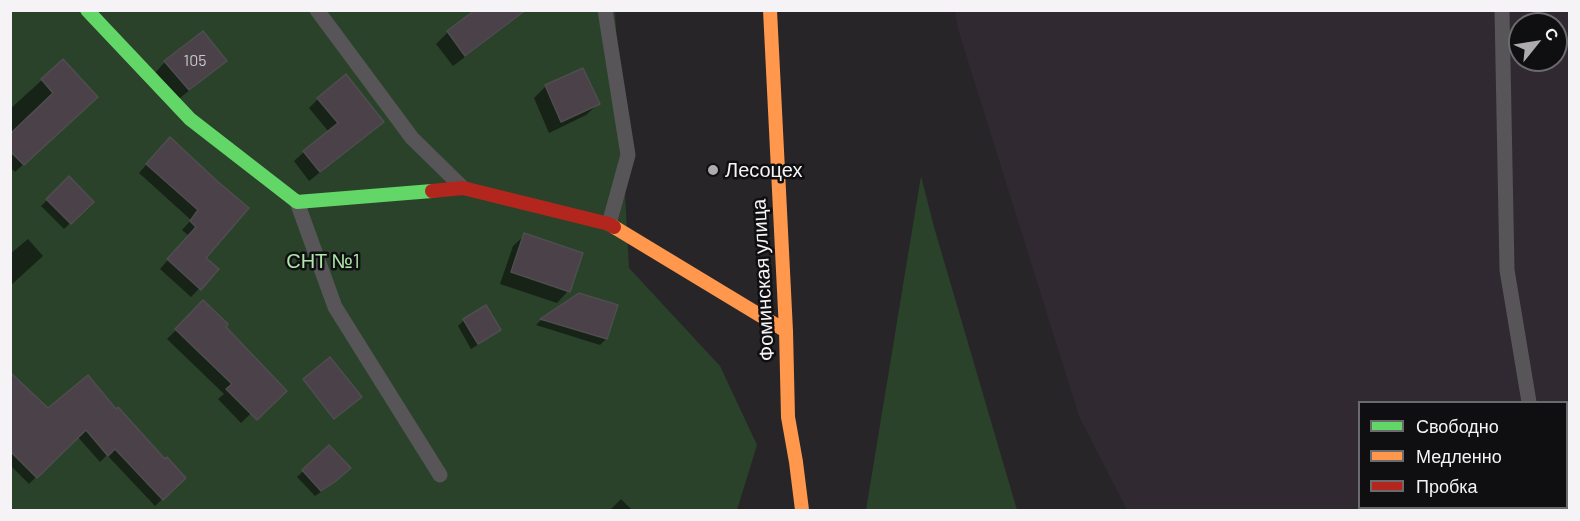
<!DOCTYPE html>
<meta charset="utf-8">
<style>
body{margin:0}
#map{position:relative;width:1580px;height:521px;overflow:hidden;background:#272528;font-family:Barlow,sans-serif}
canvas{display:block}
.frame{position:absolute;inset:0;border:12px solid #f5f3f6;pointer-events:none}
.legend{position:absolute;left:1358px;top:401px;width:210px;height:108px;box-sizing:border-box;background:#0f0e10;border:2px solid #6b6a6c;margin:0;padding:8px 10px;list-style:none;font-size:18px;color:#f5f3f6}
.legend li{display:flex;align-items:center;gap:12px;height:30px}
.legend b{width:30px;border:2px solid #6b6a6c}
.north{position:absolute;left:1508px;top:12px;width:60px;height:60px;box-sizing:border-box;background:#0f0e10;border:2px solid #6b6a6c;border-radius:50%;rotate:60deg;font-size:16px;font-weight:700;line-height:24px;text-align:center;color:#f5f3f6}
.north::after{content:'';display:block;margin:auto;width:21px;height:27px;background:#adabae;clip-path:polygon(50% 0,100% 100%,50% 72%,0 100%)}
</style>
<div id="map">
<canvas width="1580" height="521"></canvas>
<div class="frame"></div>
<ul class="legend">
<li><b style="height:8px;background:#63d668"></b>Свободно</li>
<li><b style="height:8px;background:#ff974d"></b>Медленно</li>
<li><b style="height:8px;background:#b3261e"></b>Пробка</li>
</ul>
<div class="north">С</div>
</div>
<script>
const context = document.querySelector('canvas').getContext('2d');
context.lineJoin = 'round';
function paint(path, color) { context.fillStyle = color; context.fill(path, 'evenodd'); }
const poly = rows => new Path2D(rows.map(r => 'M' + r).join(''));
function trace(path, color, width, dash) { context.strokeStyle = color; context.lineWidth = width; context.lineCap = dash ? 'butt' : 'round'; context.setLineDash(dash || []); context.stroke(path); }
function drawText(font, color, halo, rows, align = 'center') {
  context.font = font + ' Barlow,sans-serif'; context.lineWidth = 5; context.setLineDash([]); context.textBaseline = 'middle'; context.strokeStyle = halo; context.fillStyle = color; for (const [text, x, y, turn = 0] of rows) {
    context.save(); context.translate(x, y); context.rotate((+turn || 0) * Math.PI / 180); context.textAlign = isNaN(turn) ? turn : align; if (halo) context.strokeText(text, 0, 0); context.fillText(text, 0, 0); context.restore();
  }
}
const built = poly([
 [955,11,1569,11,1569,510,1127,510,1079,416,958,29],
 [1520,24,1556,24,1556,60,1520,60],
 [1360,402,1566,402,1566,508,1360,508]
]);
const green = poly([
 [10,11,615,11,629,268,720,366,757,445,737,510,11,510],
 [921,176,934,227,1017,510,866,510]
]);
const shadow = poly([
 [477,10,527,10,453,66,436,44,448,32],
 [225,60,213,72,176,101,154,74,165,62],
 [63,61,88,105,15,172,10,167,10,109],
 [582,70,598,104,586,115,549,133,534,98,545,87],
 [318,99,372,131,309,181,294,161,304,152,329,132,309,108],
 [161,148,216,182,204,258,217,270,191,297,160,269,189,236,182,230,191,220,139,173],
 [69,179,92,202,64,229,41,206],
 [525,235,568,291,557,303,500,284,513,246],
 [28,239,43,256,10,286,10,254],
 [579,295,606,339,600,345,536,325,541,320],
 [203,303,224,327,280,385,241,423,218,399,224,394,167,339],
 [486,307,499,329,493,335,471,349,458,326,464,320],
 [10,374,48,410,116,411,164,461,184,478,155,506,107,455,100,462,77,436,29,484,10,465],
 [329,447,348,468,328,487,315,496,297,477],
 [621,499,632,510,610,510]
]);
const building = poly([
 [475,10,526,10,465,56,447,31,475,10],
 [203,31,227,61,189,90,164,61,203,31],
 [63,59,98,97,24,165,10,151,10,134,53,93,41,79,63,59],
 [583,68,600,104,561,122,545,85,583,68],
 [346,74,384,122,320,172,303,151,338,123,317,98,346,74],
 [170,137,217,181,249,208,206,258,219,269,201,290,167,259,196,227,190,221,198,210,146,164,170,137],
 [69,176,94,202,71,224,46,199,69,176],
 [524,233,583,253,570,292,511,272,524,233],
 [579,293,618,305,607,339,540,319,579,293],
 [203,300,228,324,226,327,287,391,257,420,226,389,232,384,175,329,203,300],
 [486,305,501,330,478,344,463,319,486,305],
 [330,357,362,397,334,419,303,379,330,357],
 [10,372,48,408,88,375,116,409,118,407,165,459,167,457,186,478,163,500,115,449,108,456,86,430,37,478,10,451,10,372],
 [329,445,351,468,336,481,321,491,302,470,329,445]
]);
const lane = poly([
 [317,10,412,138,461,186],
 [605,10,628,155,609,224],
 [1502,10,1507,270,1529,402],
 [297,202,335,307,440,475],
 [1546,508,1546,510]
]);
const fast = poly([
 [87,10,190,119,297,202,432,191]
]);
const slow = poly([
 [770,10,786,331,788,417,796,462,802,510],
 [614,227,786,331]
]);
const jam = poly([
 [432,191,463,188,609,224,614,227]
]);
const markers = [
 [713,170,6,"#adabae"]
];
const numberNames = [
 ["105",195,61]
];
const poiNames = [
 ["Лесоцех",725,170]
];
const parkNames = [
 ["СНТ №1",323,261]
];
const streetNames = [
 ["Фоминская улица",763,280,-93]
];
paint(built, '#302932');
paint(green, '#2a422a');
paint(shadow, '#0007');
paint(building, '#4a4149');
trace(building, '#4f4d4f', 1.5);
trace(lane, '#575557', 15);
trace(fast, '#63d668', 14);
trace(slow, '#ff974d', 14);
trace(jam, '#b3261e', 14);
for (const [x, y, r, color] of markers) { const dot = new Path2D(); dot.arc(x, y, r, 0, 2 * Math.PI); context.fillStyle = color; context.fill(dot); trace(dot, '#0f0e10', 2); }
drawText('16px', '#cac6cb', null, numberNames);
drawText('20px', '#f5f3f6', '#0f0e10', poiNames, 'left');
drawText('20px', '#aee6aa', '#0f0e10', parkNames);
drawText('20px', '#f5f3f6', '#0f0e10', streetNames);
</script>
